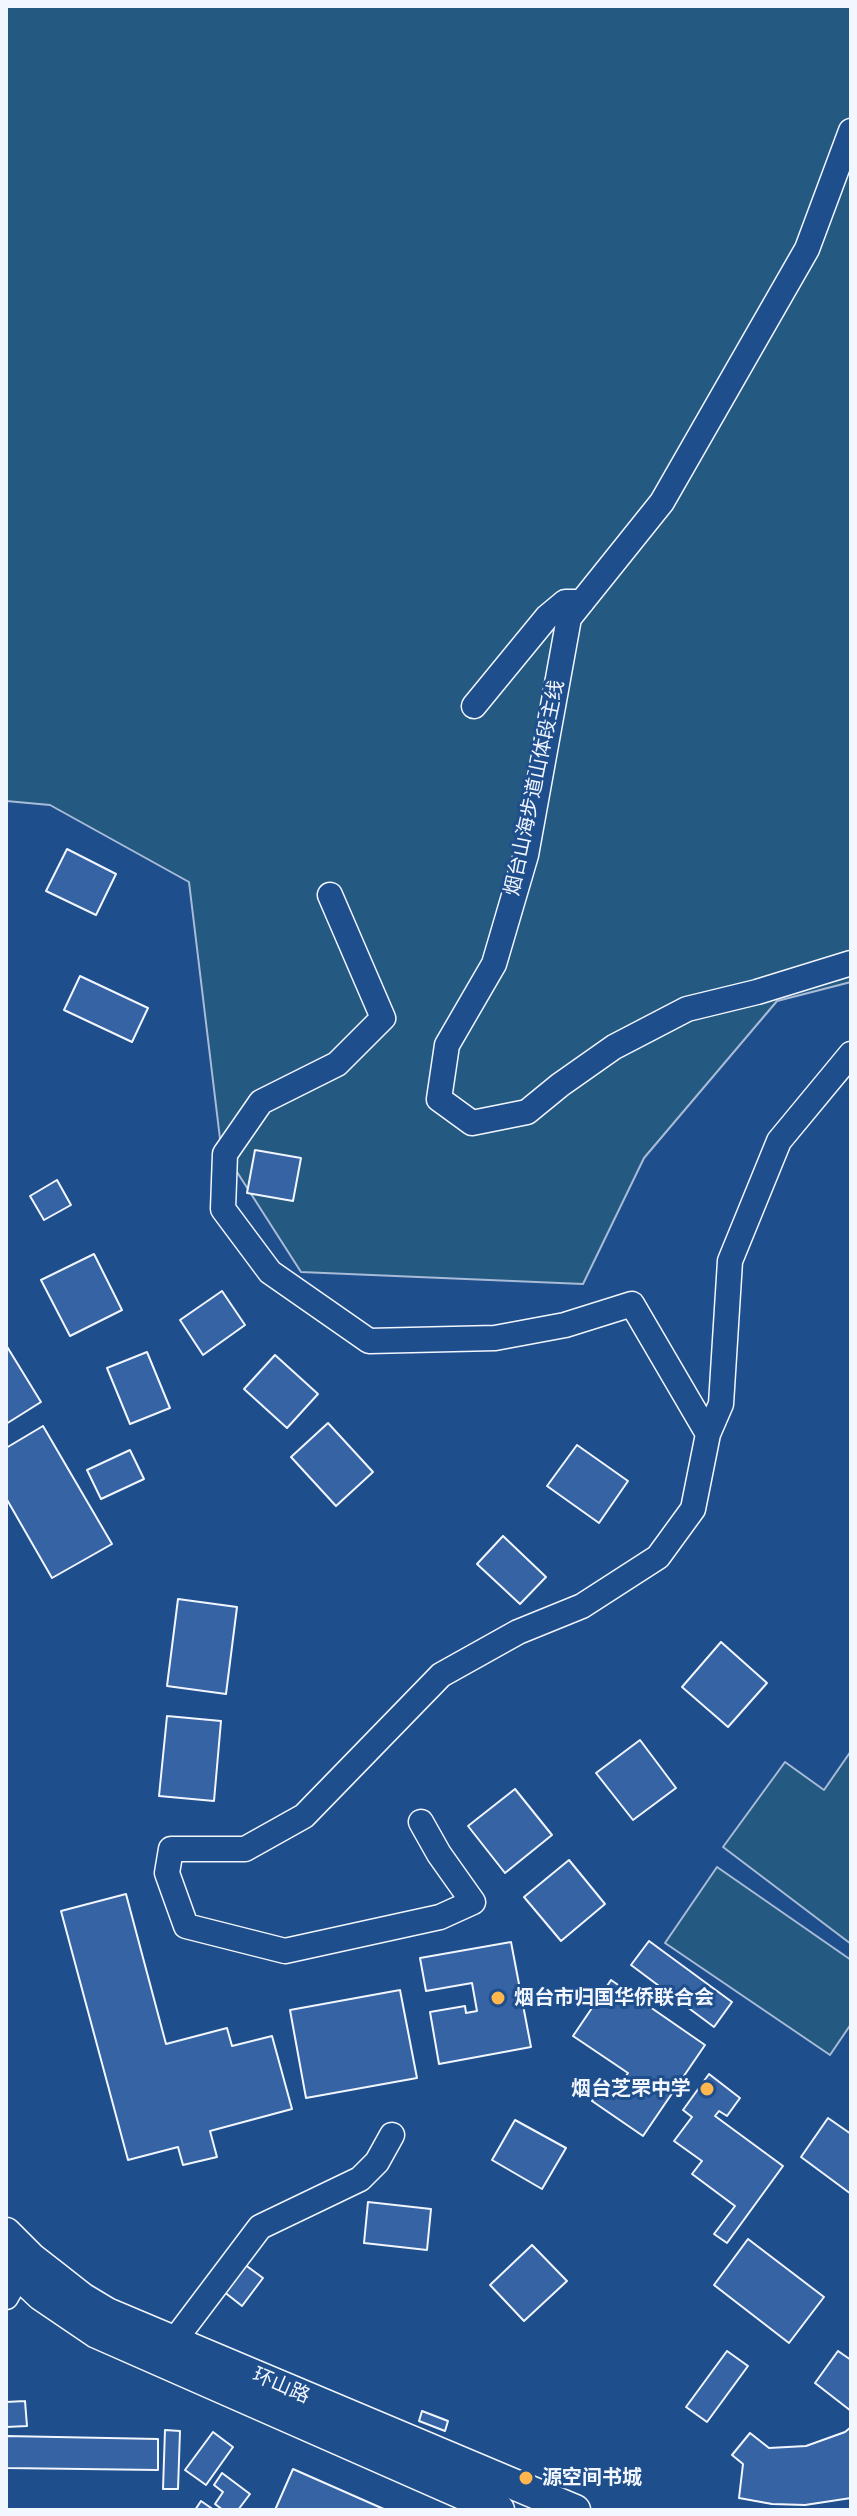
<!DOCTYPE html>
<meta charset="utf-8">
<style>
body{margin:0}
#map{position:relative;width:857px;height:2516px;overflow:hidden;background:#1f4e8c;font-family:"PT Sans Narrow",sans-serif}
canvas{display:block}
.frame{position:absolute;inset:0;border:8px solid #f2f6ff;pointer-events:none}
</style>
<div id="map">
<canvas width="857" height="2516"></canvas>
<div class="frame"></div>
</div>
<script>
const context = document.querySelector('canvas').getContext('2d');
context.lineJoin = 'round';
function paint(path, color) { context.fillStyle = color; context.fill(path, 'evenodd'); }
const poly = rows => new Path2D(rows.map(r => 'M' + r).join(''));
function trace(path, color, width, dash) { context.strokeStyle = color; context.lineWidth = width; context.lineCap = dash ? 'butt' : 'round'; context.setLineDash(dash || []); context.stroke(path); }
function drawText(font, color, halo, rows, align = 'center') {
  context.font = font + ' "PT Sans Narrow","Noto Sans SC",sans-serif'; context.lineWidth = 6; context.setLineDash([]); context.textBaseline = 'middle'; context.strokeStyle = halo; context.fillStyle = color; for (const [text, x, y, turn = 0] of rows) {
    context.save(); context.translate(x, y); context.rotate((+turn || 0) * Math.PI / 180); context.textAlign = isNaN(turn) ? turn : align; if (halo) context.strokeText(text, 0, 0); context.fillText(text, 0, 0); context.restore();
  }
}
const green = poly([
 [6,6,851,6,851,982,777,1001,644,1158,583,1284,301,1272,221,1147,189,882,50,805,6,801,6,6],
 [851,1751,851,1944,723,1847,785,1762,824,1790,851,1751],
 [717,1867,851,1960,851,2024,830,2055,665,1943,717,1867]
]);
const building = poly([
 [67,849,116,874,96,915,46,891,67,849],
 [80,976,148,1008,132,1042,64,1010,80,976],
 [255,1150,301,1158,293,1201,247,1193,255,1150],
 [57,1180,71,1205,44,1220,30,1196,57,1180],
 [94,1254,122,1310,70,1336,41,1280,94,1254],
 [222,1291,245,1325,203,1355,180,1320,222,1291],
 [6,1345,41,1402,6,1424,6,1345],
 [147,1352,170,1408,130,1424,107,1368,147,1352],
 [275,1355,318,1394,287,1428,244,1389,275,1355],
 [328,1423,373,1472,336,1506,291,1457,328,1423],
 [43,1426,112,1544,52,1578,6,1498,6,1448,43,1426],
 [577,1445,628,1481,599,1523,547,1486,577,1445],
 [130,1450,144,1479,101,1499,87,1470,130,1450],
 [503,1536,546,1577,520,1604,477,1564,503,1536],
 [178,1599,237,1607,226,1694,167,1686,178,1599],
 [721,1642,767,1683,728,1727,682,1687,721,1642],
 [167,1716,221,1721,214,1801,159,1796,167,1716],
 [640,1740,676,1788,633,1820,596,1773,640,1740],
 [515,1789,552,1835,505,1873,468,1826,515,1789],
 [569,1860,605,1904,561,1941,524,1897,569,1860],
 [126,1894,166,2044,227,2028,232,2046,272,2036,292,2109,210,2131,217,2157,183,2165,178,2147,128,2160,61,1911,126,1894],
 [649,1941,732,2002,714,2027,631,1965,649,1941],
 [511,1942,531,2047,439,2064,430,2012,465,2006,466,2013,477,2011,472,1983,426,1991,420,1958,511,1942],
 [611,1980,705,2045,643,2136,592,2101,601,2087,613,2095,628,2073,573,2036,611,1980],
 [400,1990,417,2078,306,2098,290,2010,400,1990],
 [709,2074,740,2098,727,2116,719,2111,715,2116,783,2166,727,2243,714,2234,735,2206,692,2174,702,2161,674,2141,692,2117,683,2110,709,2074],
 [828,2118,851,2134,851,2194,801,2157,828,2118],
 [515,2120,566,2148,542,2189,492,2160,515,2120],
 [368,2202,431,2209,427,2250,364,2243,368,2202],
 [748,2239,824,2297,789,2343,714,2285,748,2239],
 [532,2245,567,2281,524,2321,490,2285,532,2245],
 [244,2264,263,2278,242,2306,223,2291,244,2264],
 [727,2351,748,2366,707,2422,686,2407,727,2351],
 [838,2351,851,2360,851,2411,815,2383,838,2351],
 [25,2401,27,2426,6,2427,6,2402,25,2401],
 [422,2411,448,2421,445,2431,419,2421,422,2411],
 [851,2427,851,2498,805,2505,772,2504,739,2498,743,2464,732,2455,750,2433,769,2448,806,2446,845,2432,851,2427],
 [165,2430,180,2431,178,2489,163,2489,165,2430],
 [213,2432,233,2447,206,2485,185,2470,213,2432],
 [6,2436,158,2439,158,2470,6,2468,6,2436],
 [293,2469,386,2510,275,2510,293,2469],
 [222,2473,250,2494,238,2510,223,2510,215,2504,223,2492,214,2485,222,2473],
 [201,2501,214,2510,195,2510,201,2501]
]);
const minor = poly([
 [851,131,807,249,662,502,569,618,526,855,494,964,447,1045,439,1099,472,1123,527,1112,560,1085,614,1047,687,1009,757,992,851,963],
 [474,706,547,617,565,602,582,602],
 [330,895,383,1018,337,1064,261,1102,225,1154,223,1209,270,1272,369,1341,495,1338,565,1325,632,1304,708,1434],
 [421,1822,439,1854,473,1902,440,1917,285,1951,186,1926,167,1873,171,1849,245,1849,304,1816,441,1675,518,1632,582,1606,658,1557,693,1509,708,1434,721,1404,730,1261,779,1141,851,1054],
 [6,2297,19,2274,30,2260],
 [174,2341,260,2227,360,2179,377,2162,392,2135]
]);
const major = poly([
 [6,2233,31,2258,58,2279,82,2298,107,2313,575,2510],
 [6,2262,41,2295,97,2333,499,2510]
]);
const markers = [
 [498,1998,8,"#ffb74d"],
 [707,2089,8,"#ffb74d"],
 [526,2478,8,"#ffb74d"]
];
const streetNames = [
 ["烟台山海步道山体段主线",535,788,-78],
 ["环山路",281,2386,23]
];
const poiNames = [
 ["烟台市归国华侨联合会",514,1998],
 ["烟台芝罘中学",691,2089,"right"],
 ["源空间书城",542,2478]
];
paint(green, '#245a82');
trace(green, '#a8bbd7', 2);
paint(building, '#3563a3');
trace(building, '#f2f6ff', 2);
trace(minor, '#f2f6ff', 27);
trace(major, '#f2f6ff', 33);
trace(minor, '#1f4e8c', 24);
trace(major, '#1f4e8c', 30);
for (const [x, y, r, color] of markers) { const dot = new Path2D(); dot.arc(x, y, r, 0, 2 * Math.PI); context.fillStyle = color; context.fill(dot); trace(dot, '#1f4e8c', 3); }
drawText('20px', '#f2f6ff', '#1f4e8c', streetNames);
drawText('bold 20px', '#f2f6ff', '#1f4e8c', poiNames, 'left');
</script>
